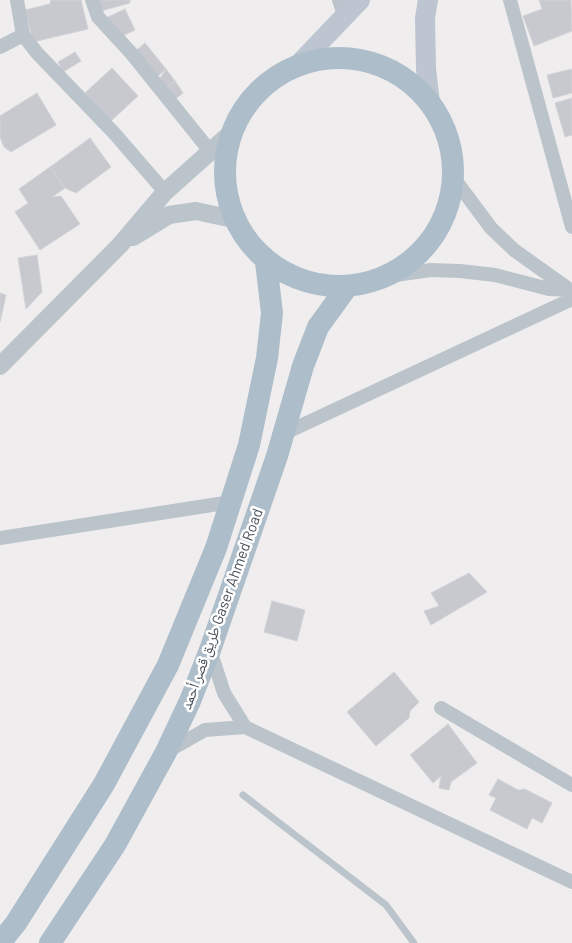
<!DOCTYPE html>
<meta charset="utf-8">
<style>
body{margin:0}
canvas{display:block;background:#efeded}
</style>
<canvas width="572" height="943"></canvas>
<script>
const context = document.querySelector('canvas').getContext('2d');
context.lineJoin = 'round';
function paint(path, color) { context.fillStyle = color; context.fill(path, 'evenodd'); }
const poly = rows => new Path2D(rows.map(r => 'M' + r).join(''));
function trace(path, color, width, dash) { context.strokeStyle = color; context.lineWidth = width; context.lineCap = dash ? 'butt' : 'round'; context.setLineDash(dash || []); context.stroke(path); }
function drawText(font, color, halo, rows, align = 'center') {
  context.font = font + ' Barlow,"Noto Naskh Arabic",sans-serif'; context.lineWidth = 5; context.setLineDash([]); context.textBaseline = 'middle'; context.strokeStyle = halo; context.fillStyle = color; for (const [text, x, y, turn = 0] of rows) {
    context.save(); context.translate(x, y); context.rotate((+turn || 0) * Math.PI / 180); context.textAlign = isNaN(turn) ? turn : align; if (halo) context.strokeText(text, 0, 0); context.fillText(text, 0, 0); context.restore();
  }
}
const building = poly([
 [51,0,81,0,88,29,33,42,25,10,50,4,51,0],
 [98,0,130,0,130,3,101,11,98,0],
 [539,0,571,0,572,31,534,46,523,16,542,9,539,0],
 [125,9,135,30,116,39,106,18,125,9],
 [145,43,166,69,158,76,132,54,145,43],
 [75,52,81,61,63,72,58,62,75,52],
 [112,68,138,96,111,121,85,93,112,68],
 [166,69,175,81,166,88,159,80,166,69],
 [572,69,572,93,553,98,547,75,572,69],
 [175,81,183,93,174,100,166,88,175,81],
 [37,93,56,125,11,152,4,147,0,137,0,116,37,93],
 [572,98,572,135,565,137,555,103,572,98],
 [90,138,111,167,76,193,65,188,50,167,90,138],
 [50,167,65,188,52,197,61,196,80,224,40,250,15,212,28,203,19,189,50,167],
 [37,255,42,292,26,309,18,258,37,255],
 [0,293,6,295,0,322,0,293],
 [469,573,487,592,431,625,424,611,439,606,431,593,469,573],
 [272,601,305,610,297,641,264,632,272,601],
 [394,672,419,702,410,711,409,718,376,746,347,712,394,672],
 [448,724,477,763,451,782,449,790,439,788,441,776,433,783,410,755,448,724],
 [498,779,518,790,525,789,552,803,542,823,532,818,527,829,490,810,496,798,489,795,498,779]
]);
const service = poly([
 [243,795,386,905,414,943]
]);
const minor = poly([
 [17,0,23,35,37,53,114,133,165,192],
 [92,0,98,17,132,54,210,151],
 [339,0,344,15],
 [510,0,572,227],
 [0,47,23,35],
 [453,177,491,228,514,250,570,290],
 [388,276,431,270,460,271,495,275,549,289,572,290],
 [283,434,572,299],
 [0,538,231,502],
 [210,650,224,693,245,727],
 [441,708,572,785],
 [168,751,205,730,245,727,572,882]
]);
const tertiary = poly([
 [133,237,169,215,196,211,233,219],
 [0,366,120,245,165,192,231,133]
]);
const secondary = poly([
 [428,0,425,18,426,69,430,103],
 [298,65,360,0]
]);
const primary = poly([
 '225 172a114 114 0 1 1 228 0a114 114 0 1 1-228 0Z',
 [0,943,16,923,104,784,168,665,216,548,249,445,267,358,272,313,266,262],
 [50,943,115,845,166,752,190,701,210,650,277,456,303,366,318,327,347,287]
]);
const streetNames = [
 ["طريق قصر أحمد Gaser Ahmed Road",222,609,-70]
];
paint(building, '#c7c9cf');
trace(building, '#d1d3d8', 1);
trace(service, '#bcc4cb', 7);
trace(minor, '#bcc4cb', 14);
trace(tertiary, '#bcc4cb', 18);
trace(secondary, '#bcc5d0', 20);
trace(primary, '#aebdca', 22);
drawText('15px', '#475059', '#fff', streetNames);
</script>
